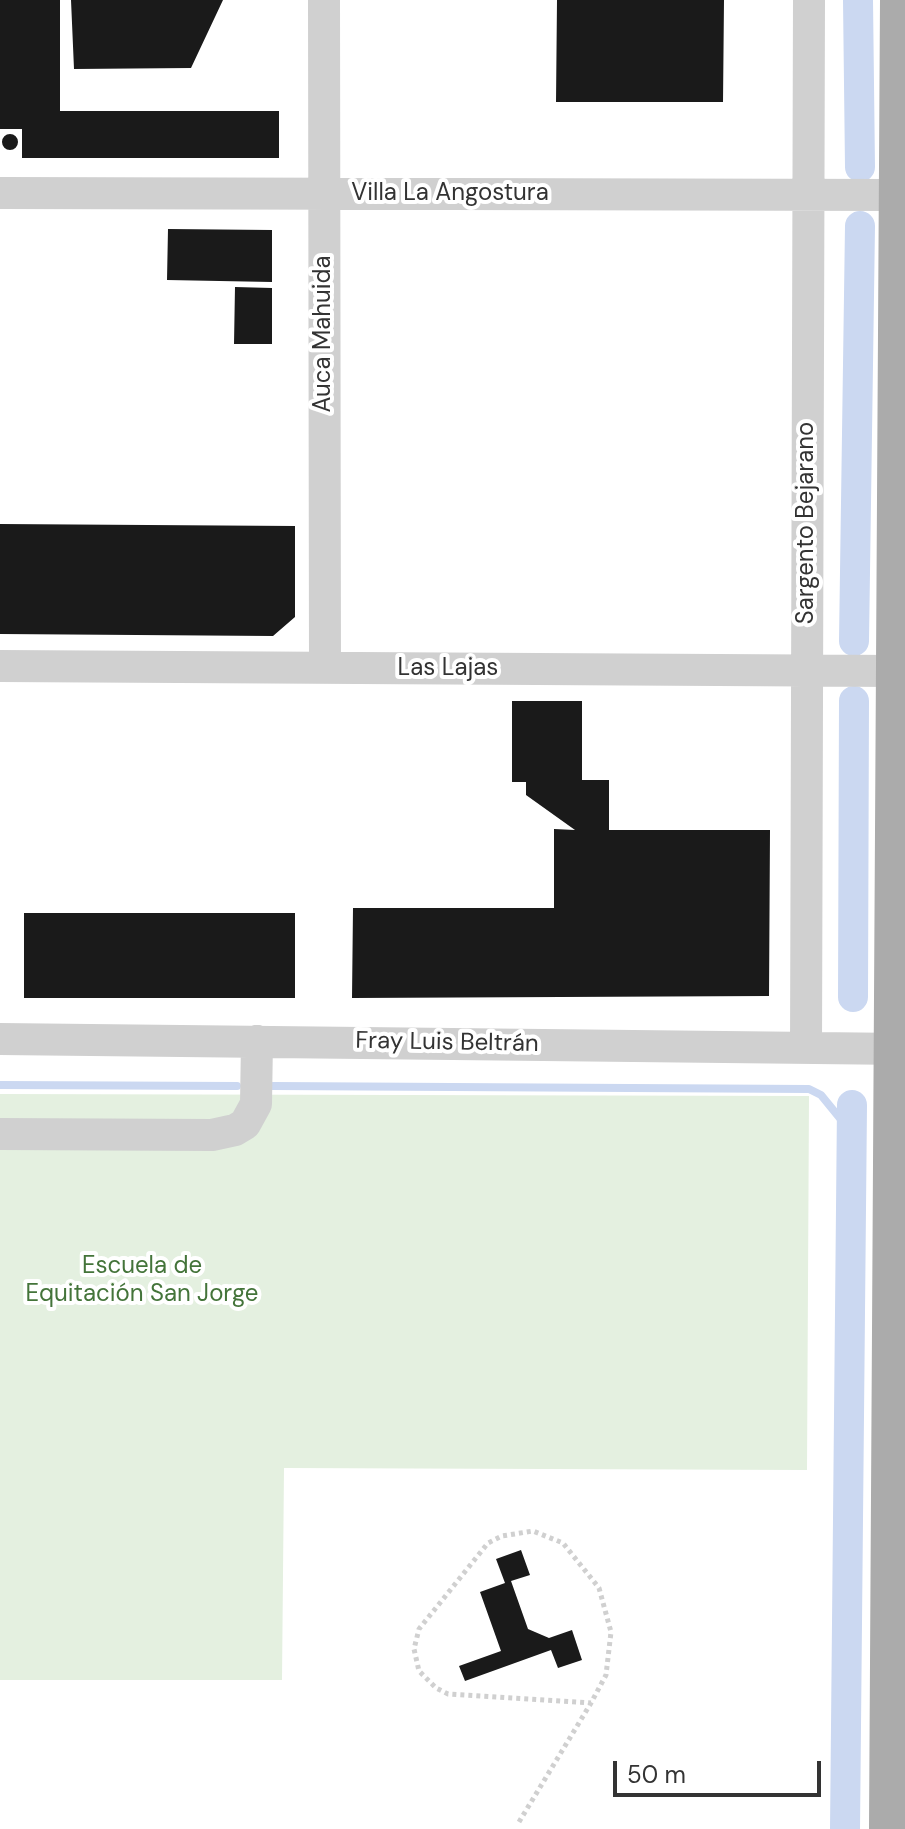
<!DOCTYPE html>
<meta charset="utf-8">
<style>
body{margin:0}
#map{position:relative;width:905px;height:1829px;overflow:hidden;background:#fff;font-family:"DM Sans",sans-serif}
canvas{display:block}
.scale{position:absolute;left:613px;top:1761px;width:208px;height:36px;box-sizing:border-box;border:4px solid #333;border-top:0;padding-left:10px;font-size:24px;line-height:28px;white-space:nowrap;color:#333;-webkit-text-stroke:6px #fff;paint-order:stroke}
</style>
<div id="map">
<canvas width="905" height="1829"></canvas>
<div class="scale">50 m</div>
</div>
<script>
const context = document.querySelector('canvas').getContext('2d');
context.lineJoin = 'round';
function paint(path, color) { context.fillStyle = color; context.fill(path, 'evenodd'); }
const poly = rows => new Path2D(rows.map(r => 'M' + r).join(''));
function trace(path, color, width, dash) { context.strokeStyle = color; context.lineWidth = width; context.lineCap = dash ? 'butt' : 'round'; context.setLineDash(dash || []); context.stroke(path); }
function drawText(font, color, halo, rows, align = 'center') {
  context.font = font + ' "DM Sans",sans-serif'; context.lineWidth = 8; context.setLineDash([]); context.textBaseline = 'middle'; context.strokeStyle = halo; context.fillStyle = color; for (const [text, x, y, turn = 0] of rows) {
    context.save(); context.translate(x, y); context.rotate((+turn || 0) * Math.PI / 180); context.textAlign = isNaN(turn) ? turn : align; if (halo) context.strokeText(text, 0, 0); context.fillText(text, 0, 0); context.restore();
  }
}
const green = poly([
 [0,1094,809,1096,807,1470,284,1468,282,1680,0,1680]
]);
const stream = poly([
 [0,1085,237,1086],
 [273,1086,809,1089,821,1095,852,1133]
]);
const canal = poly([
 [858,0,860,167],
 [854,641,860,226],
 [853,997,854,701],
 [845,1829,852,1105]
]);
const building = poly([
 [0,0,60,0,60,111,279,111,279,158,22,158,22,129,0,129],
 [71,0,223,0,191,68,74,69],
 [557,0,724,0,723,102,556,102],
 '2 142a8 8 0 1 1 16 0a8 8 0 1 1-16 0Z',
 [168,229,272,230,272,282,167,280],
 [235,287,272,288,272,344,234,344],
 [0,524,295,526,295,617,273,636,0,634],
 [512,701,582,701,582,780,609,780,609,830,770,830,769,996,352,998,353,908,554,908,554,829,575,830,526,795,526,782,512,782],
 [24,913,295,913,295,998,24,998],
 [521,1550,530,1575,511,1581,528,1629,549,1638,572,1630,582,1660,558,1668,551,1650,465,1681,459,1666,501,1651,480,1592,505,1583,496,1559]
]);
const path = poly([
 [519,1822,591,1703,606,1675,611,1632,599,1588,563,1543,533,1531,502,1536,488,1543,419,1629,414,1649,419,1671,436,1688,448,1694,591,1703]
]);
const minor = poly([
 [324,0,325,668],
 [0,193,899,195],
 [0,666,896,671],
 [0,1039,905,1049],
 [806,1046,809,0],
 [0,1134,212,1135,235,1130,245,1124,256,1104,257,1041]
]);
const major = poly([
 [889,1829,900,0]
]);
const streetNames = [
 ["Villa La Angostura",450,194],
 ["Auca Mahuida",324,334,-90],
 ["Sargento Bejarano",807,523,-90],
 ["Las Lajas",448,669],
 ["Fray Luis Beltrán",447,1043,1]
];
const parkNames = [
 ["Escuela de",142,1267],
 ["Equitación San Jorge",142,1295]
];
paint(green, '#e4f0e0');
trace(stream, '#cbd8f1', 8);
trace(canal, '#cbd8f1', 30);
paint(building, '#1a1a1a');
trace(path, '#d0d0d0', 5, [4, 4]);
trace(minor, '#d0d0d0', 32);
trace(major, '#ababab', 40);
drawText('24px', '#333', '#fff', streetNames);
drawText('24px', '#44743a', '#fff', parkNames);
</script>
